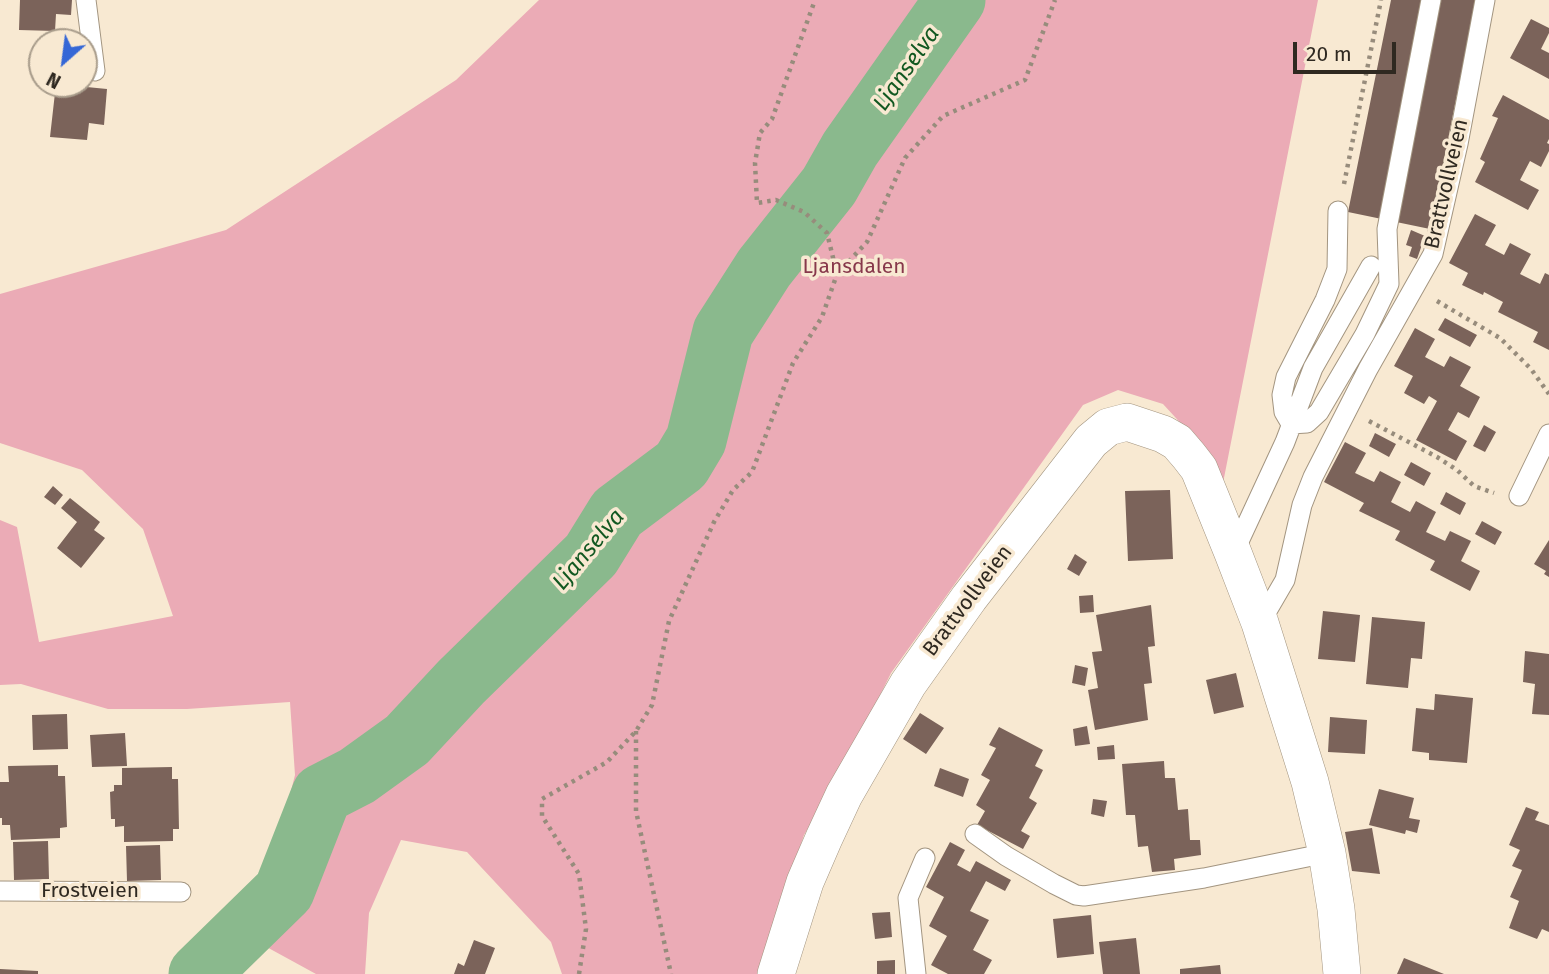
<!DOCTYPE html>
<style>
body{margin:0}
#map{position:relative;width:1549px;height:974px;overflow:hidden;background:#f8e9d2;font-family:"Fira Sans",sans-serif}
canvas{display:block}
.north{position:absolute;left:28px;top:28px;width:70px;height:70px;box-sizing:border-box;background:#f8e9d2;border:2px solid #a89c8b;border-radius:50%;rotate:208deg;font-size:19px;font-weight:700;line-height:28px;text-align:center;color:#2f2921}
.north::after{content:'';display:block;margin:auto;width:24px;height:32px;background:#3567d6;clip-path:polygon(50% 0,100% 100%,50% 72%,0 100%)}
.scale{position:absolute;left:1293px;top:42px;width:103px;height:32px;box-sizing:border-box;border:4px solid #2f2921;border-top:0;padding-left:9px;font-size:21px;line-height:24px;white-space:nowrap;color:#2f2921;-webkit-text-stroke:5px #f8e9d2;paint-order:stroke}
</style>
<div id="map">
<canvas width="1549" height="974"></canvas>
<div class="north">N</div>
<div class="scale">20 m</div>
</div>
<script>
const context = document.querySelector('canvas').getContext('2d');
context.lineJoin = 'round';
function paint(path, color) { context.fillStyle = color; context.fill(path, 'evenodd'); }
const poly = rows => new Path2D(rows.map(r => 'M' + r).join(''));
function trace(path, color, width, dash) { context.strokeStyle = color; context.lineWidth = width; context.lineCap = dash ? 'butt' : 'round'; context.setLineDash(dash || []); context.stroke(path); }
function drawText(font, color, halo, rows, align = 'center') {
  context.font = font + ' "Fira Sans",sans-serif'; context.lineWidth = 7; context.setLineDash([]); context.textBaseline = 'middle'; context.strokeStyle = halo; context.fillStyle = color; for (const [text, x, y, turn = 0] of rows) {
    context.save(); context.translate(x, y); context.rotate((+turn || 0) * Math.PI / 180); context.textAlign = isNaN(turn) ? turn : align; if (halo) context.strokeText(text, 0, 0); context.fillText(text, 0, 0); context.restore();
  }
}
const green = poly([
 [539,0,1318,0,1223,483,1198,442,1163,404,1118,390,1083,405,891,673,849,758,804,835,758,974,562,974,551,942,467,852,401,840,369,913,365,974,316,974,241,933,222,918,261,880,280,835,295,775,290,702,187,709,108,709,21,684,0,685,0,520,17,527,39,642,173,616,143,529,82,470,0,443,0,294,226,230,456,80]
]);
const river = poly([
 [199,974,284,891,322,794,357,776,407,740,461,682,591,555,617,513,681,465,696,440,723,332,764,268,829,186,850,149,955,0]
]);
const building = poly([
 [20,0,72,0,71,15,56,14,55,31,19,30],
 [1391,0,1476,0,1430,229,1348,212],
 [1531,19,1549,28,1549,33,1541,49,1549,53,1549,79,1510,58],
 [56,84,107,89,104,125,89,123,87,140,50,137],
 [1503,95,1549,120,1549,139,1547,143,1549,144,1549,151,1541,167,1530,161,1520,180,1539,190,1528,210,1475,182,1485,162,1480,159,1498,118,1492,116],
 [1475,214,1496,225,1485,245,1504,255,1510,243,1531,254,1520,274,1540,284,1545,273,1549,275,1549,350,1533,342,1538,332,1498,312,1503,302,1484,292,1483,295,1462,285,1468,273,1449,263],
 [1411,230,1425,236,1417,259,1409,256,1412,247,1406,245],
 [1445,318,1477,335,1470,347,1438,330],
 [1415,328,1435,339,1425,357,1444,367,1450,356,1471,367,1460,386,1480,397,1469,418,1458,412,1448,430,1467,441,1456,461,1416,440,1437,401,1429,396,1424,404,1404,393,1413,376,1394,366],
 [1484,425,1496,432,1485,452,1473,446],
 [1375,433,1396,444,1389,457,1369,446],
 [1345,442,1366,453,1355,473,1374,482,1380,471,1401,482,1391,502,1410,512,1416,501,1436,512,1426,532,1445,541,1450,531,1471,541,1461,561,1480,571,1470,591,1430,570,1435,561,1395,540,1400,531,1359,511,1364,503,1324,482],
 [1411,462,1431,473,1424,486,1404,475],
 [53,486,63,495,55,505,44,497],
 [1170,490,1173,559,1128,561,1125,491],
 [1446,492,1466,503,1460,515,1440,504],
 [70,498,100,522,94,530,105,538,81,568,57,548,77,522,61,508],
 [1482,521,1502,532,1495,545,1475,534],
 [1549,540,1549,577,1544,574,1546,571,1534,564],
 [1075,554,1087,562,1079,576,1067,569],
 [1093,595,1094,612,1080,613,1079,596],
 [1151,605,1155,646,1148,647,1152,683,1144,684,1148,720,1095,730,1088,690,1098,688,1092,652,1102,651,1096,615],
 [1323,611,1360,615,1355,662,1318,659],
 [1372,617,1425,622,1422,659,1411,658,1408,688,1366,684],
 [1525,651,1549,654,1549,715,1532,714,1535,684,1523,682],
 [1075,665,1088,668,1085,686,1072,683],
 [1236,673,1244,707,1214,714,1206,680],
 [1435,694,1473,698,1467,763,1429,760,1429,753,1412,751,1416,708,1434,710],
 [920,713,944,728,926,754,903,739],
 [67,714,68,749,33,750,32,715],
 [1330,717,1367,720,1365,754,1328,752],
 [1087,726,1090,744,1075,746,1073,729],
 [999,727,1043,750,1035,766,1043,770,1029,798,1037,803,1021,831,1030,836,1023,849,977,825,985,811,976,805,990,780,981,775,996,748,989,745],
 [125,733,127,766,92,767,90,735],
 [1114,745,1115,759,1098,760,1097,747],
 [1164,761,1165,778,1175,778,1178,810,1188,809,1190,840,1200,840,1201,855,1174,859,1175,870,1152,872,1148,846,1138,847,1135,815,1126,815,1122,764],
 [58,765,58,776,65,776,67,827,60,828,60,838,11,840,10,825,2,825,2,818,0,818,0,782,9,782,8,766],
 [172,767,172,779,178,779,179,829,173,829,173,841,124,842,124,826,115,827,115,819,111,819,110,792,114,791,114,785,122,785,122,768],
 [940,768,969,779,963,797,934,786],
 [1379,789,1414,798,1409,818,1420,820,1417,833,1406,830,1405,834,1369,825],
 [1093,799,1107,801,1104,817,1091,814],
 [1526,807,1539,812,1535,820,1549,825,1549,932,1542,929,1537,939,1509,928,1519,901,1510,897,1522,870,1512,866,1520,850,1509,845],
 [1372,828,1380,874,1352,871,1345,832],
 [48,841,49,879,14,880,13,842],
 [950,842,965,850,957,865,970,872,976,861,1011,880,1005,891,986,881,970,911,989,920,973,950,992,960,984,974,948,974,931,965,947,936,929,926,944,897,926,887],
 [160,845,161,880,127,881,126,846],
 [890,912,892,937,875,939,872,913],
 [1091,915,1094,954,1057,958,1053,919],
 [1136,938,1140,974,1103,974,1099,942],
 [474,940,495,948,485,974,454,974,458,963,464,966],
 [1404,958,1444,974,1397,974],
 [895,960,895,974,877,974,877,961],
 [1220,965,1221,974,1180,974,1180,969],
 [0,969,38,971,38,974,0,974]
]);
const path = poly([
 [1344,184,1381,0],
 [837,274,867,242,905,158,943,116,1025,80,1055,0],
 [1437,301,1500,338,1531,369,1549,394],
 [1369,421,1437,457,1457,470,1474,486,1494,493],
 [636,731,636,811,671,974],
 [579,974,586,929,579,874,542,816,542,799,607,762,636,731,652,705,669,621,714,522,733,490,752,472,793,363,822,317,837,274,827,233,804,212,776,200,757,203,755,163,760,133,772,119,815,0]
]);
const service = poly([
 [86,0,95,71],
 [1291,424,1307,423,1319,412,1365,334,1389,284,1387,229,1431,0],
 [1291,424,1284,412,1282,395,1286,377,1325,300,1337,269,1338,211],
 [1519,496,1549,434],
 [1234,552,1285,442,1313,368,1371,266],
 [1260,623,1285,580,1302,505,1313,477,1368,369,1433,254,1458,144,1485,0],
 [975,834,1006,856,1054,884,1076,895,1084,896,1204,878,1327,853],
 [0,891,181,892],
 [916,974,908,898,925,858]
]);
const minor = poly([
 [776,974,805,882,824,838,844,795,908,684,969,598,1091,441,1108,427,1127,422,1163,434,1177,442,1189,456,1199,469,1233,553,1260,623,1310,782,1327,853,1336,909,1342,974]
]);
const streetNames = [
 ["Brattvollveien",1447,184,-77],
 ["Brattvollveien",968,601,-53],
 ["Frostveien",90,891]
];
const parkNames = [
 ["Ljansdalen",854,267]
];
const waterNames = [
 ["Ljanselva",907,69,-55],
 ["Ljanselva",589,550,-50]
];
paint(green, '#ebabb6');
trace(river, '#8ab98d', 61);
paint(building, '#7b635a');
trace(service, '#a39580', 21);
trace(minor, '#a39580', 38);
trace(path, '#978c7c', 4.5, [3.5, 5]);
trace(service, '#fff', 19);
trace(minor, '#fff', 37);
drawText('21px', '#2f2921', '#f8e9d2', streetNames);
drawText('21px', '#87384b', '#f8e9d2', parkNames);
drawText('italic 23px', '#125821', '#f8e9d2', waterNames);
</script>
